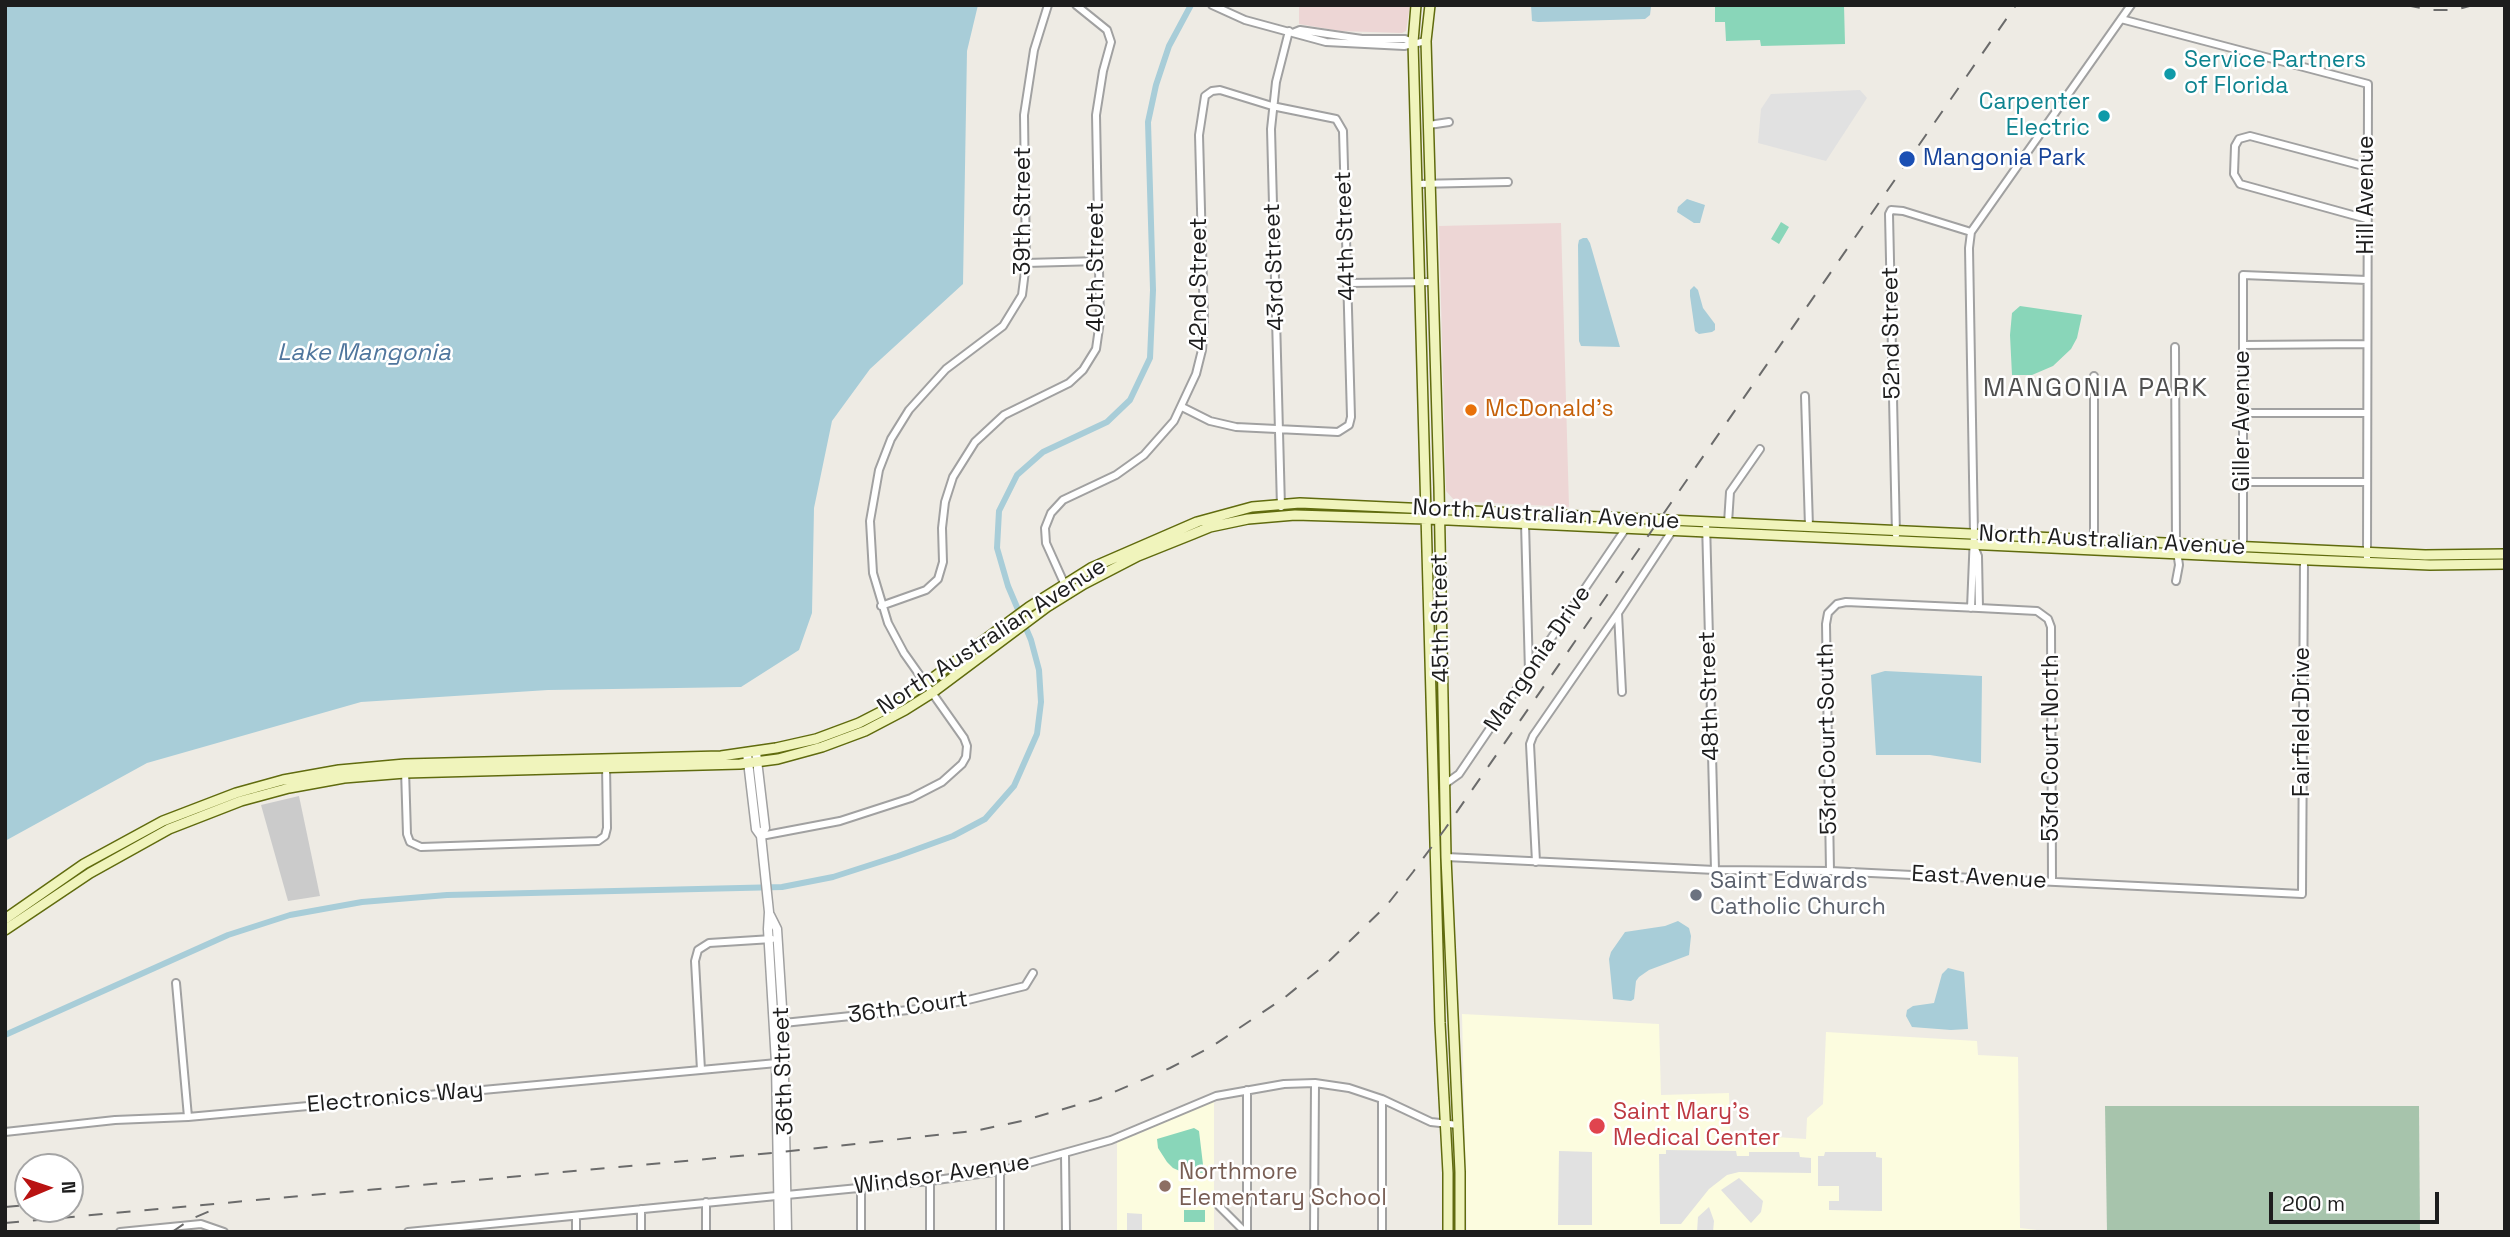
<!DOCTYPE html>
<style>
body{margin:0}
#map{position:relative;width:2510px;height:1237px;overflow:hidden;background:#eeebe4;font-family:"Space Grotesk",sans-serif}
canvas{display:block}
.frame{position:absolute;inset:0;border:7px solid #1d1d1d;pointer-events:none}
.north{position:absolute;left:14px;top:1153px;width:70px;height:70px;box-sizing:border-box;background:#fff;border:2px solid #a5a5a5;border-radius:50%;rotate:88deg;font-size:19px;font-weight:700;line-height:28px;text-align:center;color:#1d1d1d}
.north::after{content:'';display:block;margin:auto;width:24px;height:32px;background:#b91312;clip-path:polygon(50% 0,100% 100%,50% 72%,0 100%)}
.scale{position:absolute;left:2269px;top:1192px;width:170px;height:32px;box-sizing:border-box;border:4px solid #1d1d1d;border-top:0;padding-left:9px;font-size:21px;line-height:24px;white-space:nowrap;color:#1d1d1d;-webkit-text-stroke:5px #fff;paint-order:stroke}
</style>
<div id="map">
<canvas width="2510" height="1237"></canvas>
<div class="frame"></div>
<div class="north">N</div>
<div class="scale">200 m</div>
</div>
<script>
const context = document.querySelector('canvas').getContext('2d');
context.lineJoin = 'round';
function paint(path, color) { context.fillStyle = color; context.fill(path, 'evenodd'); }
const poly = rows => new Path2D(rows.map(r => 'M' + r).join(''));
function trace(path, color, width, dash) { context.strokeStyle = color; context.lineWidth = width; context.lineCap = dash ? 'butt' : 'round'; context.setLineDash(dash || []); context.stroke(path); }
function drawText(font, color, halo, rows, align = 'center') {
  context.font = font + ' "Space Grotesk",sans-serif'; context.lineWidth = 5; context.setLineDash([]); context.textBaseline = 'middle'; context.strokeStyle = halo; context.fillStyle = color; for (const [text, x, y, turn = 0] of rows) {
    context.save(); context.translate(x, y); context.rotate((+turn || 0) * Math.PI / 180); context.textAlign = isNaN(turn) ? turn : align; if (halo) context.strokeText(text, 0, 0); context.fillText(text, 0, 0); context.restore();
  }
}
const commercial = poly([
 [1299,5,1410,5,1406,31,1402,33,1340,31,1299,24],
 [1561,223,1569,507,1455,501,1446,491,1439,226]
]);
const education = poly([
 [1462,1014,1659,1024,1661,1095,1729,1093,1730,1134,1806,1139,1807,1118,1823,1104,1826,1032,1977,1041,1978,1055,2018,1057,2020,1228,2054,1232,1467,1232],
 [1214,1100,1214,1232,1117,1232,1117,1141,1136,1135]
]);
const religious = poly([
 [299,796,320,896,288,901,261,805]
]);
const cemetery = poly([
 [2105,1106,2419,1106,2420,1232,2107,1232]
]);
const pitch = poly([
 [1715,5,1844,5,1845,44,1761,46,1760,40,1726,41,1725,22,1715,22],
 [1781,222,1789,227,1779,244,1771,239],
 [2020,306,2082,315,2077,338,2071,349,2053,366,2032,375,2012,375,2010,335,2012,313],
 [1194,1128,1199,1131,1204,1173,1182,1172,1173,1168,1167,1162,1158,1148,1157,1139],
 [1184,1210,1205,1210,1205,1222,1184,1222]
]);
const parking = poly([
 [1860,90,1867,98,1826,161,1758,143,1761,109,1771,94],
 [1666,1150,1736,1151,1737,1156,1749,1156,1749,1152,1799,1152,1800,1157,1811,1158,1811,1173,1739,1172,1727,1175,1709,1189,1681,1224,1660,1224,1659,1154,1666,1154],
 [1559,1151,1592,1152,1592,1225,1558,1225],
 [1825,1152,1876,1152,1876,1157,1882,1158,1882,1211,1829,1210,1829,1201,1839,1201,1839,1186,1818,1186,1818,1156,1824,1156],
 [1739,1178,1763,1201,1761,1212,1751,1223,1721,1190],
 [1709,1207,1714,1221,1713,1232,1697,1232,1698,1217],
 [1127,1213,1142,1214,1142,1232,1127,1232]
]);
const water = poly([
 [5,5,978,5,967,51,963,284,870,369,832,421,814,508,812,613,799,650,741,687,548,690,361,702,147,763,5,841],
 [1531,5,1649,5,1651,7,1650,15,1645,19,1538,22,1532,21],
 [1687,199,1705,205,1700,223,1694,223,1677,212,1678,207],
 [1583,238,1587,238,1590,243,1620,347,1581,346,1579,341,1578,245,1579,240],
 [1694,286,1698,290,1703,308,1715,324,1715,330,1712,332,1699,334,1695,331,1690,296,1690,290],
 [1885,671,1982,676,1981,763,1930,755,1876,755,1871,675],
 [1678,921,1689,928,1691,936,1689,955,1649,970,1639,977,1636,981,1634,999,1631,1001,1613,999,1609,959,1611,952,1625,932,1665,926],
 [1948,968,1964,972,1968,1029,1951,1030,1912,1027,1906,1016,1907,1010,1913,1006,1934,1003,1942,974]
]);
const canal = poly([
 [5,1035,228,935,290,915,362,902,447,895,782,887,833,877,898,856,953,836,985,819,1014,786,1037,734,1041,702,1039,670,1031,640,1008,586,997,548,999,511,1017,475,1043,452,1107,422,1130,400,1150,358,1153,290,1148,122,1156,85,1169,46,1191,5]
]);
const minor = poly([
 [1212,5,1245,20,1326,42,1404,46,1426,41],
 [2121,19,2368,84,2367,562],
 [1295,32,1300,30,1362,39,1405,39,1413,42],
 [1429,125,1449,122],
 [1417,184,1508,182],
 [2367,219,2240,184,2234,174,2235,146,2239,139,2250,136,2367,167],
 [1026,263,1099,261],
 [1347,283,1433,282],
 [2243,345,2367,344],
 [2175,347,2176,544,2179,565,2176,581],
 [1805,396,1809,527],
 [2243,413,2367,413],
 [2243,482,2367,482],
 [1281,507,1271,129,1276,82,1289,31],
 [1706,522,1715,870],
 [1525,523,1529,672],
 [1728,523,1730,492,1760,449],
 [1896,535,1889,214,1891,210,1903,211,1971,232],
 [2094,540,2094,376],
 [1974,546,1978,556,1979,608],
 [2243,548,2243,275,2367,280],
 [1069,594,1046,543,1045,528,1051,513,1063,500,1116,475,1144,455,1174,421,1196,374,1202,350,1204,322,1199,135,1205,96,1212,91,1220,90,1272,106,1336,119,1343,131,1351,417,1349,425,1338,432,1236,427,1210,421,1182,407],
 [881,606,926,590,938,579,943,562,942,528,945,502,953,477,975,442,1004,415,1069,383,1083,370,1096,349,1100,321,1096,115,1103,71,1111,42,1107,30,1076,5],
 [1971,608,1974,534,1969,248,1971,232,2131,5],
 [1618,613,1622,692],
 [405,770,407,834,410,842,421,847,598,841,605,836,607,828,606,765],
 [1445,784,1459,774,1626,528],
 [761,836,840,821,911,798,942,782,962,764,966,757,967,746,964,738,904,653,888,623,873,573,870,521,879,470,891,439,909,410,946,369,1003,326,1022,295,1026,263,1024,115,1034,50,1048,5],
 [1446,857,1715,870,1830,871,2302,894,2304,559],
 [1536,862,1530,744,1533,736,1618,613,1674,528],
 [1830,871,1826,624,1828,613,1837,604,1846,602,1979,608,2037,611,2048,619,2051,627,2052,882],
 [176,983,188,1117],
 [774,1024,918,1009,968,1000,1025,986,1033,973],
 [701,1070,695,961,698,950,709,943,772,939],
 [1247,1090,1247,1232],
 [5,1132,115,1120,188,1117,777,1063],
 [1065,1155,1066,1232],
 [930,1181,930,1232],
 [861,1187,861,1232],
 [706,1202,706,1232],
 [1219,1206,1245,1232],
 [120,1232,201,1224,224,1232],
 [408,1232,930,1181,1000,1171,1111,1140,1216,1096,1284,1084,1315,1083,1349,1088,1382,1099,1431,1122,1458,1125],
 [576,1232,576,1216],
 [641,1232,641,1209],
 [1000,1232,1000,1171],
 [1314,1232,1315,1083],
 [1382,1232,1382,1099]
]);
const tertiary = poly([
 [756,752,765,828,761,836],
 [747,753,756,829,761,836,769,912,768,929,776,1063,779,1232],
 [770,915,777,929,783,1023,787,1232]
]);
const secondary = poly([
 [1416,5,1413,42,1440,1023,1448,1173,1448,1232],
 [1430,5,1426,41,1439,487,1446,857,1460,1172,1460,1232],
 [5,919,84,864,163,821,236,793,283,780,339,770,405,764,721,756,776,748,816,739,859,723,900,702,1029,607,1091,568,1197,522,1252,507,1300,503,2425,555,2505,554],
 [5,930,90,873,169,829,241,801,289,788,344,778,405,773,740,764,778,759,822,747,865,731,905,710,932,693,1047,607,1084,584,1138,556,1193,534,1210,527,1248,519,1295,515,1427,519,2310,560,2430,565,2505,564]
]);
const rail = poly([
 [2406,5,2431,10,2455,10,2473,5],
 [70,1205,74,1205],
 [5,1207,28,1205],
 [5,1223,772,1153,974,1131,1022,1121,1098,1099,1170,1068,1211,1047,1284,998,1326,964,1387,905,1413,872,1445,829,2016,5],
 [172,1232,191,1219,215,1209]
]);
const markers = [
 [2170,74,7,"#0f9aa8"],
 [2104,116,7,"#0f9aa8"],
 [1907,159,9,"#1a4fb4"],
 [1471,410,7,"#e8710a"],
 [1696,895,7,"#6b7280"],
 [1597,1126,9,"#e0444e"],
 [1165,1186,7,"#8d6e63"]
];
const cultureNames = [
 ["Service Partners",2184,61],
 ["of Florida",2184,87],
 ["Carpenter",2090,103,"right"],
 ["Electric",2090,129,"right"]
];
const transitNames = [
 ["Mangonia Park",1923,159]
];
const streetNames = [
 ["Hill Avenue",2367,195,-90],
 ["39th Street",1024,211,-90],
 ["44th Street",1346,236,-92],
 ["40th Street",1097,267,-90],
 ["43rd Street",1275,267,-92],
 ["42nd Street",1200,284,-90],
 ["52nd Street",1892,333,-91],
 ["Giller Avenue",2243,421,-90],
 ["North Australian Avenue",1546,515,3],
 ["North Australian Avenue",2112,541,3],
 ["45th Street",1441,618,-91],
 ["North Australian Avenue",992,637,-33],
 ["Mangonia Drive",1538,659,-56],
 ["48th Street",1710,696,-92],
 ["Fairfield Drive",2303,722,-90],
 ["53rd Court South",1828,739,-91],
 ["53rd Court North",2052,748,-90],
 ["East Avenue",1979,878,3],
 ["36th Court",908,1008,-8],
 ["36th Street",784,1071,-92],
 ["Electronics Way",395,1098,-5],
 ["Windsor Avenue",942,1175,-8]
];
const foodNames = [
 ["McDonald's",1485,410]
];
const worshipNames = [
 ["Saint Edwards",1710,882],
 ["Catholic Church",1710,908]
];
const healthNames = [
 ["Saint Mary's",1613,1113],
 ["Medical Center",1613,1139]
];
const educationNames = [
 ["Northmore",1179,1173],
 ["Elementary School",1179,1199]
];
const waterNames = [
 ["Lake Mangonia",364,353]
];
const quarterNames = [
 ["MANGONIA PARK",2096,389]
];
paint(commercial, '#edd6d5');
paint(education, '#fcfcdf');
paint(religious, '#cbcbcb');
paint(cemetery, '#a7c4ac');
paint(pitch, '#89d6b9');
paint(parking, '#e1e1e1');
paint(water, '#a8cdd8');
trace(canal, '#a8cdd8', 6);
trace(minor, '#a1a1a1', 10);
trace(tertiary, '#a1a1a1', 11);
trace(secondary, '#606b0e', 12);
trace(minor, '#fff', 6);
trace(tertiary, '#fff', 8);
trace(secondary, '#f0f4bc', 9);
trace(rail, '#6b6b6b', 2, [14, 14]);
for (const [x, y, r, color] of markers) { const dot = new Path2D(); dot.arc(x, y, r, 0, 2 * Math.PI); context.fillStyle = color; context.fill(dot); trace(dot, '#fff', 2.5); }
drawText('23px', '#0d838f', '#fff', cultureNames, 'left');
drawText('23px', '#164399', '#fff', transitNames, 'left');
drawText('23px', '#1d1d1d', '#fff', streetNames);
drawText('23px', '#c56008', '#fff', foodNames, 'left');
drawText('23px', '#5b616d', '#fff', worshipNames, 'left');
drawText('23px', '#be3a42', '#fff', healthNames, 'left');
drawText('23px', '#785e54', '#fff', educationNames, 'left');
drawText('italic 24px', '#50769d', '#fff', waterNames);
context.letterSpacing = '2px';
drawText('26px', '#505050', '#fff', quarterNames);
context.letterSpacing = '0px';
</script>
